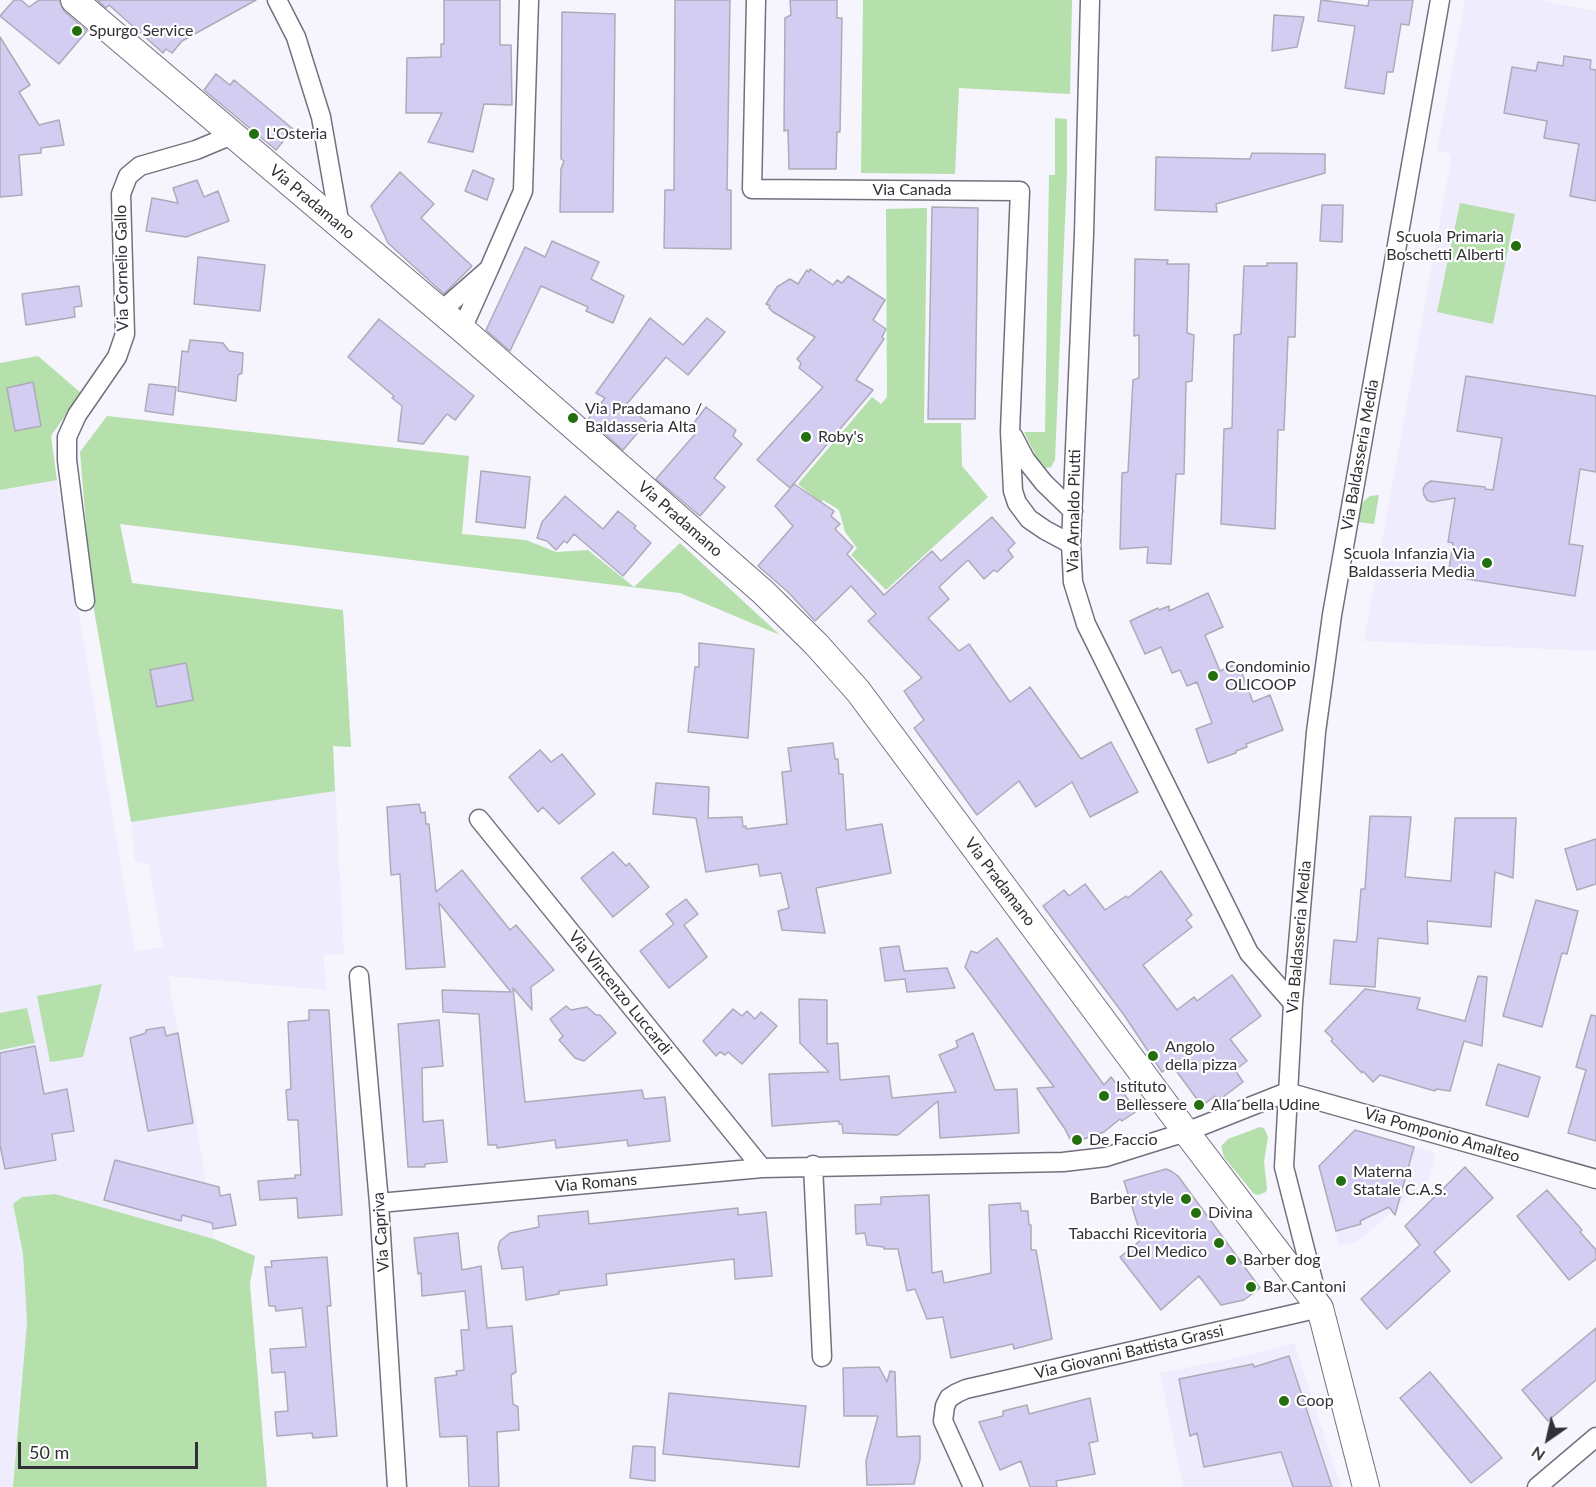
<!DOCTYPE html>
<style>
body{margin:0}
#map{position:relative;width:1596px;height:1487px;overflow:hidden;background:#f6f4fd;font-family:Lato,sans-serif}
canvas{display:block}
.north{position:absolute;left:1518px;top:1409px;width:60px;height:60px;-webkit-text-stroke:4px #fff;paint-order:stroke;rotate:214deg;font-size:16px;font-weight:700;line-height:24px;text-align:center;color:#313036}
.north::after{content:'';display:block;margin:auto;width:21px;height:27px;background:#313036;clip-path:polygon(50% 0,100% 100%,50% 72%,0 100%)}
.scale{position:absolute;left:18px;top:1442px;width:180px;height:27px;box-sizing:border-box;border:3px solid #313036;border-top:0;padding-left:8px;font-size:18px;line-height:21px;white-space:nowrap;color:#313036;-webkit-text-stroke:4px #fff;paint-order:stroke}
</style>
<div id="map">
<canvas width="1596" height="1487"></canvas>
<div class="north">N</div>
<div class="scale">50 m</div>
</div>
<script>
const context = document.querySelector('canvas').getContext('2d');
context.lineJoin = 'round';
function paint(path, color) { context.fillStyle = color; context.fill(path, 'evenodd'); }
const poly = rows => new Path2D(rows.map(r => 'M' + r).join(''));
function trace(path, color, width, dash) { context.strokeStyle = color; context.lineWidth = width; context.lineCap = dash ? 'butt' : 'round'; context.setLineDash(dash || []); context.stroke(path); }
function drawText(font, color, halo, rows, align = 'center') {
  context.font = font + ' Lato,sans-serif'; context.lineWidth = 4.5; context.setLineDash([]); context.textBaseline = 'middle'; context.strokeStyle = halo; context.fillStyle = color; for (const [text, x, y, turn = 0] of rows) {
    context.save(); context.translate(x, y); context.rotate((+turn || 0) * Math.PI / 180); context.textAlign = isNaN(turn) ? turn : align; if (halo) context.strokeText(text, 0, 0); context.fillText(text, 0, 0); context.restore();
  }
}
const built = poly([
 [1465,0,1538,0,1596,11,1596,651,1364,641,1452,154,1437,151],
 [57,480,135,952,163,947,149,865,135,861,131,822,92,598,343,610,351,747,333,746,344,955,323,955,327,990,168,976,186,1080,194,1110,204,1170,214,1239,55,1194,13,1204,23,1254,27,1322,13,1487,0,1487,0,490],
 [1355,1130,1436,1153,1429,1180,1357,1242,1339,1246,1319,1166],
 [1294,1343,1341,1487,1183,1487,1160,1373,1251,1355]
]);
const green = poly([
 [863,0,1072,0,1070,94,959,88,955,174,861,173],
 [1055,118,1067,119,1067,173,1055,460,1051,467,1045,468,1041,466,1024,432,1045,432,1049,175,1055,175],
 [1460,203,1515,214,1493,324,1437,312],
 [927,208,924,423,961,423,962,466,988,497,886,590,851,555,857,548,845,532,839,510,823,500,801,528,794,523,814,497,798,484,872,397,881,404,887,397,886,209],
 [38,356,81,393,51,436,57,480,0,490,0,363],
 [107,416,469,456,462,534,526,540,556,552,588,550,634,587,680,543,780,635,680,593,120,524,132,583,343,610,351,747,333,746,335,791,131,822,92,598,80,452],
 [1379,495,1374,524,1358,522,1361,506,1364,501,1370,496],
 [102,984,83,1057,50,1062,37,996],
 [27,1008,35,1043,0,1050,0,1013],
 [1260,1127,1264,1128,1268,1137,1264,1162,1267,1188,1266,1192,1258,1195,1254,1194,1224,1157,1221,1146,1228,1139],
 [55,1194,214,1239,255,1256,250,1284,267,1487,13,1487,27,1322,23,1254,13,1204,22,1197]
]);
const building = poly([
 [14,0,21,0,29,7,39,0,59,0,64,11,87,31,59,64,0,16,14,0],
 [97,0,256,0,182,41,172,53,166,49,163,53,109,5,106,8,97,0],
 [444,0,500,0,500,45,511,45,512,105,484,104,473,152,428,142,442,113,406,113,407,58,441,57,441,44,444,44,444,0],
 [675,0,730,0,727,190,731,190,731,249,664,248,665,190,674,190,675,0],
 [790,0,837,0,837,18,842,18,840,132,837,132,836,169,789,169,788,130,784,131,785,18,791,15,790,0],
 [1321,0,1368,6,1369,0,1413,0,1409,25,1401,24,1393,72,1387,72,1384,94,1345,88,1355,26,1318,21,1321,0],
 [562,12,615,14,613,212,560,212,561,169,564,161,561,159,562,12],
 [1274,15,1304,17,1297,47,1272,51,1274,15],
 [0,37,30,85,19,92,39,125,59,120,64,145,41,148,41,153,19,155,22,195,0,197,0,37],
 [1564,56,1591,60,1590,69,1596,70,1596,201,1570,196,1579,144,1544,138,1547,121,1504,113,1512,67,1536,71,1538,62,1563,66,1564,56],
 [216,74,230,85,234,80,293,129,276,150,204,90,216,74],
 [1252,153,1325,154,1325,173,1216,204,1217,212,1155,210,1156,157,1250,159,1252,153],
 [473,170,494,179,487,200,465,191,473,170],
 [400,172,434,204,421,218,472,266,444,294,388,243,371,206,400,172],
 [197,180,204,197,218,191,229,221,186,237,146,231,152,198,178,203,173,188,197,180],
 [1322,205,1343,205,1342,242,1320,241,1322,205],
 [932,207,978,208,975,419,928,419,932,207],
 [552,241,599,262,591,279,624,296,613,323,586,311,588,307,541,286,510,351,486,330,525,247,545,257,552,241],
 [198,257,265,265,260,311,194,304,198,257],
 [1135,259,1168,260,1167,264,1189,264,1187,333,1194,335,1192,381,1186,382,1184,474,1176,474,1171,564,1147,563,1148,547,1120,549,1122,473,1128,472,1133,380,1139,378,1139,335,1134,336,1135,259],
 [1267,263,1297,263,1295,337,1288,337,1284,430,1278,430,1275,529,1221,524,1224,429,1232,428,1234,335,1241,334,1244,266,1267,266,1267,263],
 [810,269,833,285,837,280,842,283,848,276,885,300,873,320,886,329,882,337,884,339,856,380,873,390,790,488,757,460,823,387,799,368,801,363,797,359,815,337,773,312,769,308,770,306,766,304,777,287,790,279,798,284,807,270,809,272,810,269],
 [79,286,82,306,74,307,75,317,26,325,22,294,79,286],
 [650,318,683,345,707,318,725,332,688,375,666,357,626,405,647,422,623,450,588,419,605,398,596,393,650,318],
 [379,319,474,396,455,420,447,414,423,444,398,441,402,406,392,398,394,396,348,357,379,319],
 [190,340,223,343,229,351,243,353,242,373,238,375,236,401,178,391,182,351,188,352,190,340],
 [1466,376,1596,396,1596,472,1580,469,1569,544,1583,546,1575,596,1448,576,1453,543,1448,542,1455,498,1432,502,1427,500,1424,495,1423,489,1426,484,1431,481,1485,487,1485,489,1493,490,1502,438,1457,431,1466,376],
 [33,382,41,426,15,431,7,388,33,382],
 [149,384,176,387,173,415,145,411,149,384],
 [706,407,736,430,733,436,742,444,714,478,725,487,700,516,656,479,696,433,690,428,706,407],
 [481,471,530,477,525,528,476,522,481,471],
 [794,484,834,511,831,516,840,524,835,529,853,547,847,554,884,595,932,551,941,561,992,517,1015,543,1008,550,1013,557,997,572,994,570,984,579,968,560,939,587,949,599,928,618,959,651,969,644,1010,702,1030,687,1081,759,1111,742,1138,792,1090,817,1072,782,1036,807,1019,781,977,815,914,728,924,720,904,691,922,678,868,621,876,614,851,586,815,621,788,592,758,566,793,526,775,506,794,484],
 [565,496,603,529,618,511,636,526,634,528,651,543,623,576,574,534,567,543,564,541,556,550,547,541,537,538,542,522,565,496],
 [1208,593,1223,627,1205,635,1220,671,1238,663,1253,702,1270,695,1283,730,1246,744,1247,747,1236,751,1236,753,1208,763,1196,729,1212,723,1197,682,1187,686,1180,670,1172,673,1161,647,1145,654,1130,621,1158,608,1159,610,1169,606,1169,611,1208,593],
 [699,643,754,649,748,738,688,732,695,667,699,667,699,643],
 [186,663,193,700,157,707,150,670,186,663],
 [833,743,835,759,838,759,839,774,843,774,846,830,882,824,891,873,816,888,825,933,782,930,778,911,789,908,781,873,760,876,758,864,706,872,696,818,653,814,656,783,709,787,708,818,742,817,743,827,746,826,746,829,787,824,782,772,791,771,788,748,833,743],
 [540,750,551,762,562,754,595,794,559,824,543,807,538,812,509,777,540,750],
 [419,804,421,813,425,812,426,824,429,824,436,892,462,870,510,930,516,925,554,970,531,987,532,1010,513,988,525,1102,642,1090,644,1099,665,1097,670,1141,628,1146,627,1140,556,1148,555,1140,497,1148,497,1145,488,1145,479,1014,443,1012,442,990,511,992,439,903,445,967,406,969,400,874,391,875,387,807,419,804],
 [1370,816,1411,817,1405,877,1451,881,1455,818,1516,818,1513,878,1495,872,1491,927,1427,921,1428,944,1378,938,1375,987,1330,984,1334,940,1356,942,1357,938,1361,889,1365,889,1370,816],
 [1596,839,1596,884,1577,890,1565,849,1596,839],
 [613,852,626,866,629,863,649,887,613,917,581,878,613,852],
 [1161,871,1192,915,1186,920,1192,927,1143,965,1177,1010,1194,997,1197,1001,1232,975,1261,1016,1230,1039,1247,1061,1235,1070,1243,1082,1219,1100,1215,1096,1202,1106,1172,1065,1162,1072,1124,1015,1043,906,1064,890,1069,896,1085,884,1105,910,1126,896,1128,898,1161,871],
 [686,899,698,914,684,925,707,957,669,988,640,951,674,924,666,914,686,899],
 [1536,900,1578,911,1567,954,1562,953,1542,1027,1503,1016,1536,900],
 [997,938,1104,1085,1111,1077,1137,1111,1122,1121,1120,1119,1104,1132,1072,1143,1065,1129,1037,1088,1054,1087,965,967,971,951,977,953,997,938],
 [899,946,904,971,947,968,955,988,907,992,905,979,885,981,880,948,899,946],
 [1478,976,1487,977,1482,1046,1464,1041,1450,1091,1436,1089,1435,1091,1380,1075,1373,1082,1363,1071,1362,1073,1331,1041,1333,1039,1325,1031,1365,989,1420,998,1417,1009,1465,1021,1478,976],
 [799,999,827,1000,827,1044,838,1043,840,1080,889,1076,892,1098,956,1092,939,1055,958,1047,956,1041,973,1033,995,1090,1017,1089,1019,1133,940,1138,938,1101,898,1135,843,1133,842,1124,839,1124,839,1121,772,1126,769,1074,829,1072,800,1043,799,999],
 [566,1006,571,1010,587,1007,596,1015,600,1015,616,1033,584,1061,575,1058,559,1040,563,1036,550,1019,566,1006],
 [733,1009,742,1016,747,1011,755,1019,761,1012,777,1026,742,1064,728,1052,725,1055,720,1052,716,1056,703,1041,733,1009],
 [309,1010,329,1010,342,1215,298,1218,297,1198,260,1200,258,1181,295,1178,295,1175,301,1175,298,1120,288,1120,286,1090,291,1089,288,1022,309,1020,309,1010],
 [1591,1015,1596,1016,1596,1141,1568,1133,1586,1070,1576,1067,1591,1015],
 [439,1020,443,1066,422,1068,423,1122,443,1120,447,1162,425,1164,425,1167,408,1167,398,1024,439,1020],
 [164,1027,166,1036,178,1033,193,1123,148,1131,130,1038,146,1033,146,1030,164,1027],
 [35,1046,44,1094,67,1089,74,1131,52,1134,56,1160,5,1169,0,1145,0,1053,35,1046],
 [1498,1064,1540,1077,1528,1117,1486,1105,1498,1064],
 [1355,1130,1414,1147,1395,1215,1389,1207,1360,1221,1361,1224,1336,1231,1319,1166,1355,1130],
 [115,1160,219,1187,220,1196,230,1194,236,1225,213,1229,212,1223,182,1215,181,1221,104,1200,115,1160],
 [1465,1167,1493,1198,1434,1252,1450,1271,1387,1329,1361,1299,1420,1245,1405,1226,1465,1167],
 [1166,1169,1171,1171,1178,1176,1260,1288,1244,1300,1221,1305,1199,1276,1161,1310,1120,1257,1142,1239,1124,1181,1166,1169],
 [1547,1190,1582,1230,1580,1232,1596,1250,1596,1259,1569,1280,1517,1216,1547,1190],
 [929,1195,932,1273,942,1271,944,1283,991,1273,989,1205,1020,1203,1021,1211,1028,1211,1029,1225,1031,1225,1031,1250,1036,1250,1052,1339,1014,1349,1013,1344,951,1358,943,1317,927,1319,915,1289,907,1291,898,1249,884,1249,884,1247,867,1245,865,1233,856,1234,855,1205,881,1204,881,1197,929,1195],
 [738,1208,738,1215,766,1212,772,1276,735,1279,734,1259,606,1274,607,1285,559,1291,559,1294,526,1300,523,1267,502,1269,498,1248,500,1241,510,1233,539,1227,538,1216,588,1211,589,1224,738,1208],
 [458,1233,462,1270,481,1266,487,1328,512,1326,516,1372,511,1375,513,1404,518,1407,519,1430,497,1432,499,1487,469,1487,467,1436,440,1437,435,1378,457,1375,456,1371,464,1370,461,1330,469,1330,465,1291,422,1296,421,1273,418,1274,414,1238,458,1233],
 [327,1257,331,1306,327,1306,337,1436,313,1438,312,1433,277,1436,275,1412,288,1411,285,1372,272,1373,270,1349,306,1347,302,1308,276,1311,275,1306,269,1306,265,1267,272,1267,271,1261,327,1257],
 [1596,1328,1596,1380,1548,1421,1522,1390,1596,1328],
 [1289,1356,1332,1487,1293,1487,1281,1452,1204,1467,1197,1433,1190,1436,1179,1379,1253,1364,1254,1367,1289,1356],
 [879,1367,887,1382,890,1371,895,1372,897,1437,920,1436,920,1459,914,1484,867,1485,866,1461,878,1416,844,1416,843,1368,879,1367],
 [1430,1372,1502,1458,1471,1483,1400,1398,1430,1372],
 [669,1393,806,1406,799,1467,663,1454,669,1393],
 [1090,1398,1098,1441,1089,1443,1095,1474,1056,1481,1057,1487,1030,1487,1021,1461,1000,1470,979,1422,1003,1416,1003,1411,1027,1405,1029,1414,1090,1398],
 [633,1446,655,1447,655,1481,630,1478,633,1446]
]);
const street = poly([
 [277,0,296,37,321,117,340,226],
 [756,0,752,189,1020,191,1010,431,1013,491,1017,503,1029,519,1045,530,1071,544],
 [1090,0,1084,234,1071,544,1073,582,1086,624,1249,953,1293,1003],
 [489,269,523,191,529,0],
 [441,311,489,269,462,329],
 [1013,436,1025,459,1044,483,1073,511],
 [85,601,67,460,67,437,77,415,117,357,125,334,121,194,128,176,140,166,196,150,232,135],
 [479,819,762,1168],
 [359,976,379,1203,397,1487],
 [1287,1092,1596,1179],
 [813,1165,822,1357],
 [379,1203,762,1168,1063,1162,1106,1157,1186,1132,1287,1092],
 [973,1487,943,1421,945,1406,949,1398,957,1393,966,1389,1320,1308,1284,1167,1293,1003,1316,732,1332,615,1440,0],
 [1537,1487,1596,1437]
]);
const secondary = poly([
 [74,0,462,329,763,592,816,644,858,691,1186,1132,1320,1308,1366,1487]
]);
const markers = [
 [77,31,6,"#236e0e"],
 [254,134,6,"#236e0e"],
 [1516,246,6,"#236e0e"],
 [573,418,6,"#236e0e"],
 [806,437,6,"#236e0e"],
 [1487,563,6,"#236e0e"],
 [1213,676,6,"#236e0e"],
 [1153,1056,6,"#236e0e"],
 [1104,1096,6,"#236e0e"],
 [1199,1105,6,"#236e0e"],
 [1077,1140,6,"#236e0e"],
 [1341,1181,6,"#236e0e"],
 [1186,1199,6,"#236e0e"],
 [1196,1213,6,"#236e0e"],
 [1219,1243,6,"#236e0e"],
 [1231,1260,6,"#236e0e"],
 [1251,1287,6,"#236e0e"],
 [1284,1401,6,"#236e0e"]
];
const poiNames = [
 ["Spurgo Service",89,31],
 ["L'Osteria",266,134],
 ["Scuola Primaria",1504,237,"right"],
 ["Boschetti Alberti",1504,255,"right"],
 ["Via Pradamano /",585,409],
 ["Baldasseria Alta",585,427],
 ["Roby's",818,437],
 ["Scuola Infanzia Via",1475,554,"right"],
 ["Baldasseria Media",1475,572,"right"],
 ["Condominio",1225,667],
 ["OLICOOP",1225,685],
 ["Angolo",1165,1047],
 ["della pizza",1165,1065],
 ["Istituto",1116,1087],
 ["Bellessere",1116,1105],
 ["Alla bella Udine",1211,1105],
 ["De Faccio",1089,1140],
 ["Materna",1353,1172],
 ["Statale C.A.S.",1353,1190],
 ["Barber style",1174,1199,"right"],
 ["Divina",1208,1213],
 ["Tabacchi Ricevitoria",1207,1234,"right"],
 ["Del Medico",1207,1252,"right"],
 ["Barber dog",1243,1260],
 ["Bar Cantoni",1263,1287],
 ["Coop",1296,1401]
];
const streetNames = [
 ["Via Canada",912,190],
 ["Via Pradamano",312,202,40],
 ["Via Cornelio Gallo",122,268,-91],
 ["Via Baldasseria Media",1360,455,-80],
 ["Via Arnaldo Piutti",1074,511,-89],
 ["Via Pradamano",680,519,41],
 ["Via Pradamano",1000,882,53],
 ["Via Baldasseria Media",1299,937,-85],
 ["Via Vincenzo Luccardi",620,993,51],
 ["Via Pomponio Amalteo",1442,1135,16],
 ["Via Romans",596,1183,-5],
 ["Via Capriva",381,1232,-94],
 ["Via Giovanni Battista Grassi",1129,1352,-13]
];
paint(built, '#efecfe');
paint(green, '#b5dfab');
paint(building, '#d4cdf2');
trace(building, '#adaab9', 1.5);
trace(street, '#73707e', 21);
trace(secondary, '#73707e', 28);
trace(street, '#fff', 18);
trace(secondary, '#fff', 26);
for (const [x, y, r, color] of markers) { const dot = new Path2D(); dot.arc(x, y, r, 0, 2 * Math.PI); context.fillStyle = color; context.fill(dot); trace(dot, '#fff', 2); }
drawText('16px', '#313036', '#fff', poiNames, 'left');
drawText('16px', '#313036', '#fff', streetNames);
</script>
